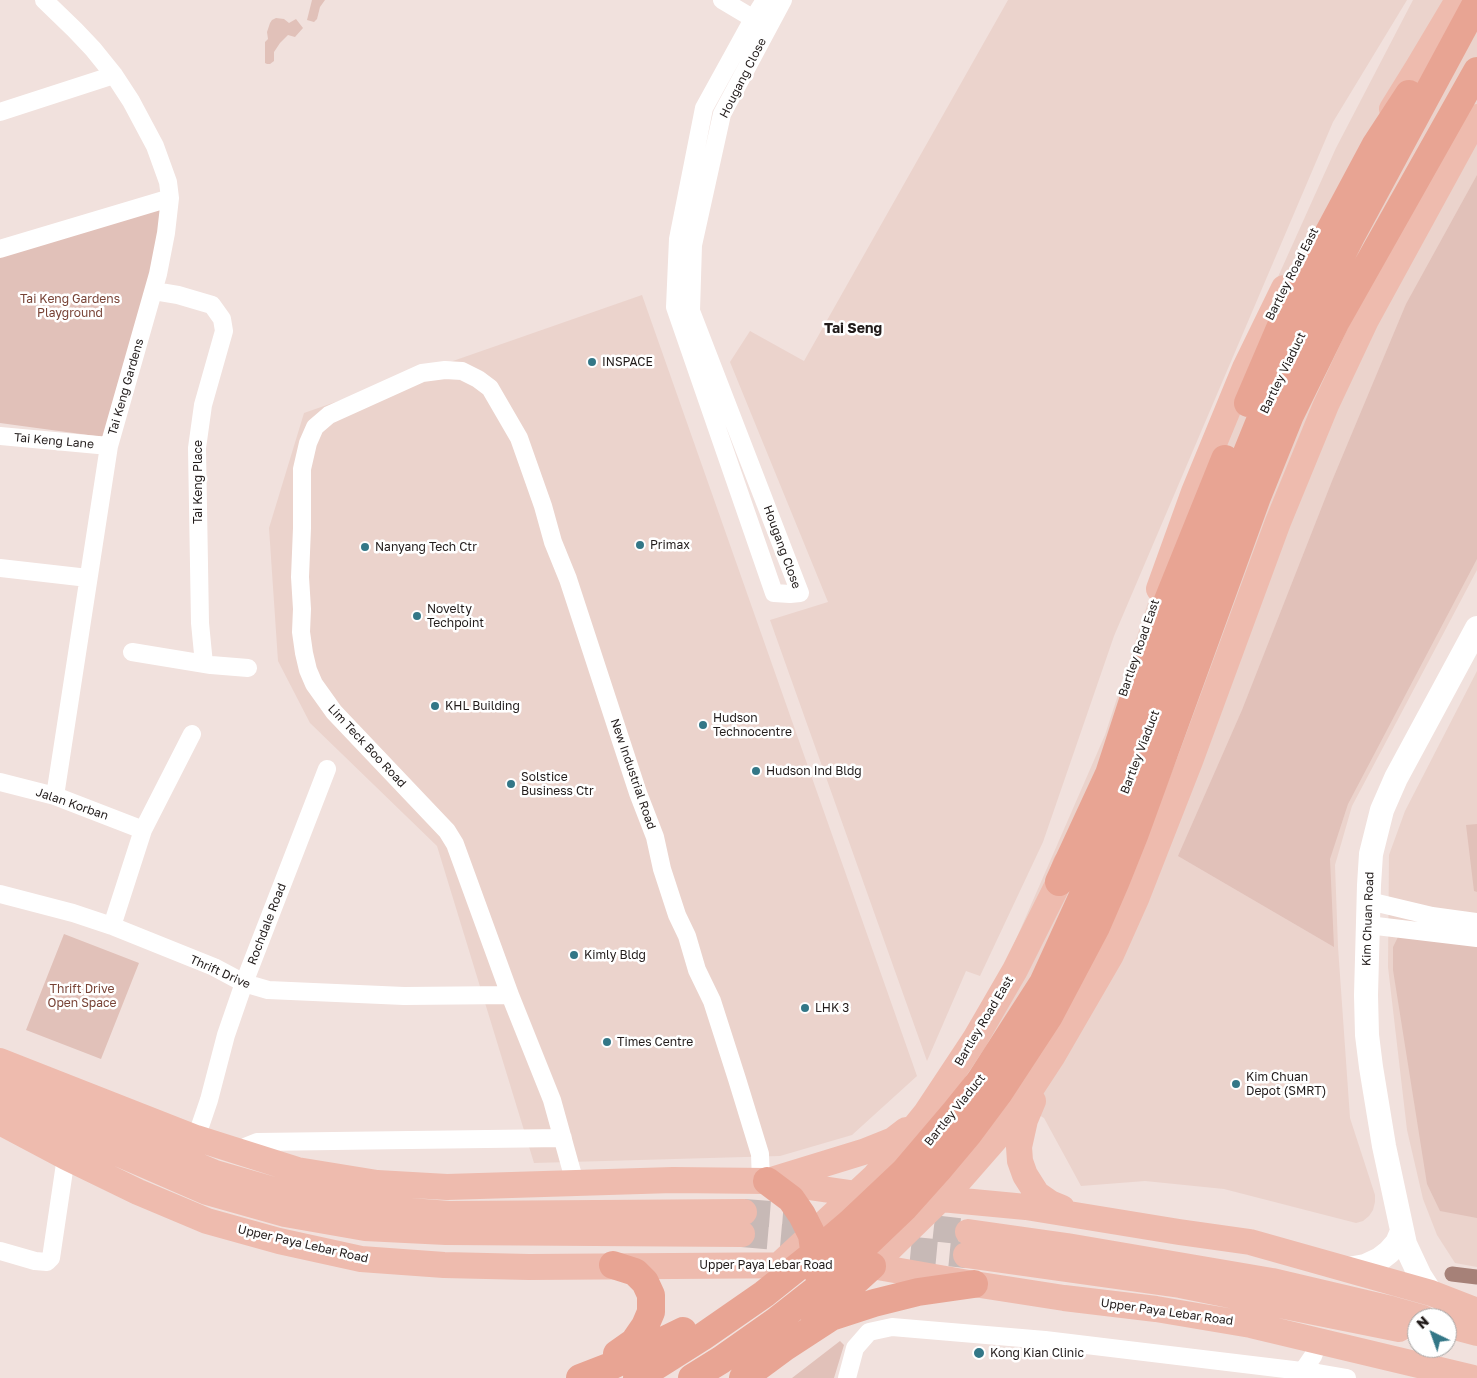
<!DOCTYPE html>
<style>
body{margin:0}
#map{position:relative;width:1477px;height:1378px;overflow:hidden;background:#f1e1dd;font-family:"Golos Text",sans-serif}
canvas{display:block}
.north{position:absolute;left:1407px;top:1308px;width:50px;height:50px;box-sizing:border-box;background:#fff;border:1px solid #a6a4a3;border-radius:50%;rotate:318deg;font-size:14px;font-weight:700;line-height:20px;text-align:center;color:#211b1a}
.north::after{content:'';display:block;margin:auto;width:18px;height:22px;background:#337787;clip-path:polygon(50% 0,100% 100%,50% 72%,0 100%)}
</style>
<div id="map">
<canvas width="1477" height="1378"></canvas>
<div class="north">N</div>
</div>
<script>
const context = document.querySelector('canvas').getContext('2d');
context.lineJoin = 'round';
function paint(path, color) { context.fillStyle = color; context.fill(path, 'evenodd'); }
const poly = rows => new Path2D(rows.map(r => 'M' + r).join(''));
function trace(path, color, width, dash) { context.strokeStyle = color; context.lineWidth = width; context.lineCap = dash ? 'butt' : 'round'; context.setLineDash(dash || []); context.stroke(path); }
function drawText(font, color, halo, rows, align = 'center') {
  context.font = font + ' "Golos Text",sans-serif'; context.lineWidth = 5; context.setLineDash([]); context.textBaseline = 'middle'; context.strokeStyle = halo; context.fillStyle = color; for (const [text, x, y, turn = 0] of rows) {
    context.save(); context.translate(x, y); context.rotate((+turn || 0) * Math.PI / 180); context.textAlign = isNaN(turn) ? turn : align; if (halo) context.strokeText(text, 0, 0); context.fillText(text, 0, 0); context.restore();
  }
}
const built = poly([
 [1008,0,1407,0,1333,122,1114,636,1043,842,980,976,966,971,927,1061,770,620,828,602,730,362,750,331,804,361],
 [1413,0,1477,0,1477,570,1352,806,1335,865,1338,947,1350,1118,1375,1195,1375,1202,1373,1210,1369,1216,1363,1221,1356,1223,1224,1189,1145,1181,1081,1186,1044,1118,958,1068,980,1022,1105,735,1191,470,1336,148],
 [642,295,917,1076,852,1135,780,1156,534,1163,437,846,310,723,278,661,269,528,304,413],
 [1477,671,1477,1267,1455,1263,1437,1235,1423,1199,1407,1130,1388,967,1389,855,1405,811]
]);
const green = poly([
 [312,0,325,0,320,7,317,19,314,22,307,20],
 [276,18,284,19,289,23,296,19,303,28,295,37,288,35,280,43,274,52,274,61,270,64,267,64,265,63,265,42,268,39,267,32,270,23,272,20],
 [1477,175,1477,559,1348,804,1330,859,1334,947,1178,856,1242,710,1332,481,1406,304],
 [161,205,158,248,103,437,0,423,0,254],
 [1477,824,1477,892,1474,891,1466,825],
 [64,934,139,963,101,1059,26,1030],
 [1398,937,1477,939,1477,1218,1440,1211,1427,1184,1393,970,1393,947],
 [840,1341,844,1345,834,1378,792,1378]
]);
const canal = poly([
 [1452,1274,1477,1277]
]);
const primaryTunnel = poly([
 [744,1212,821,1218],
 [895,1224,968,1232],
 [742,1234,823,1241],
 [872,1246,966,1255]
]);
const minor = poly([
 [44,0,75,30,93,49,114,75,131,101,155,146,168,182,170,198,166,233,158,274,109,446,55,796],
 [722,0,764,25],
 [765,0,753,19,704,108,678,239,675,307,774,593,790,594,800,593,691,311,693,245,722,114,783,0],
 [0,112,114,75],
 [0,249,170,198],
 [154,291,178,295,212,305,222,319,224,331,203,405,197,448,200,623,204,664],
 [0,436,109,446],
 [0,568,88,578],
 [132,652,211,665,248,668],
 [0,782,55,796,143,830],
 [0,894,73,913,112,926,214,967,244,983,268,990,404,996,510,995],
 [1369,901,1432,916,1477,922],
 [1368,925,1477,938],
 [112,926,143,830,192,734],
 [196,1138,209,1100,226,1035,244,983,327,769],
 [241,1152,247,1146,257,1142,563,1138],
 [575,1183,552,1100,510,995,455,844,447,831,334,712,314,684,308,670,304,653,301,632,302,609,300,577,302,528,302,469,308,443,315,427,329,415,422,373,445,370,462,371,478,379,490,388,519,438,543,506,553,542,568,579,638,793,655,837,662,869,677,915,687,936,697,970,712,1001,737,1079,760,1154,761,1181],
 [0,1251,35,1261,47,1262,51,1258,66,1157],
 [847,1378,855,1348,869,1332,892,1327,1045,1340,1318,1373,1347,1378],
 [1298,1378,1313,1356,1319,1340]
]);
const secondary = poly([
 [1348,1269,1365,1266,1380,1259,1389,1252,1397,1243,1402,1231],
 [1431,1293,1420,1276,1405,1244,1384,1146,1371,1067,1367,1035,1366,995,1369,885,1371,854,1382,810,1396,778,1477,628]
]);
const primary = poly([
 [1392,109,1418,67,1458,0],
 [1159,589,1194,492,1245,368,1284,288],
 [0,1061,196,1138,297,1170,377,1183,447,1187,673,1180,767,1181,857,1194,941,1199,1026,1207,1179,1232,1250,1242,1431,1293,1477,1311],
 [0,1080,91,1121,215,1173,291,1195,371,1208,449,1214,744,1212],
 [1033,1101,1025,1120,1019,1147,1020,1161,1025,1175,1037,1194,1050,1203,1062,1208],
 [0,1102,207,1192,285,1214,365,1228,446,1232,742,1234],
 [0,1122,66,1157,138,1192,207,1221,279,1241,361,1259,444,1265,529,1267,816,1265,872,1266,974,1284,1064,1298,1156,1309,1251,1325,1473,1378],
 [775,1179,863,1152,893,1140,906,1130],
 [968,1232,1067,1246,1272,1281,1391,1309,1423,1318],
 [966,1255,1180,1285,1399,1329],
 [779,1265,875,1176,926,1113,975,1039,1015,970,1059,882,1066,863],
 [872,1266,957,1183,999,1135,1018,1109,1052,1057,1111,955,1136,899,1190,761,1278,522,1326,405,1366,320,1477,117],
 [1447,1325,1477,1333]
]);
const trunk = poly([
 [1248,403,1290,305,1375,146,1409,94],
 [1059,882,1109,774,1156,630,1225,459],
 [767,1181,791,1199,802,1215,812,1235,816,1265,815,1269],
 [613,1265,635,1272,645,1282,651,1295,651,1312,645,1326,634,1342,617,1354],
 [815,1318,872,1266],
 [580,1378,611,1366,683,1331],
 [637,1378,702,1337,764,1294,809,1258,850,1223,904,1172,955,1112,980,1081,1043,983,1096,867,1144,747,1240,470,1268,401,1352,234,1477,2],
 [692,1378,721,1360,775,1322,821,1286,859,1251,904,1208,938,1170,969,1133,998,1094,1049,1016,1096,927,1115,883,1135,833,1257,497,1290,415,1335,323,1477,71],
 [743,1378,785,1347,831,1317,874,1303,918,1292,974,1284]
]);
const markers = [
 [592,362,5,"#337787"],
 [640,545,5,"#337787"],
 [365,547,5,"#337787"],
 [417,616,5,"#337787"],
 [435,706,5,"#337787"],
 [703,725,5,"#337787"],
 [756,771,5,"#337787"],
 [511,784,5,"#337787"],
 [574,955,5,"#337787"],
 [805,1008,5,"#337787"],
 [607,1042,5,"#337787"],
 [1236,1084,5,"#337787"],
 [979,1353,6,"#337787"]
];
const streetNames = [
 ["Hougang Close",743,78,-63],
 ["Bartley Road East",1292,274,-63],
 ["Bartley Viaduct",1283,373,-64],
 ["Tai Keng Gardens",126,387,-74],
 ["Tai Keng Lane",54,441,5],
 ["Tai Keng Place",198,482,-90],
 ["Hougang Close",782,547,70],
 ["Bartley Road East",1139,648,-71],
 ["Lim Teck Boo Road",367,746,47],
 ["Bartley Viaduct",1140,752,-69],
 ["New Industrial Road",633,774,71],
 ["Jalan Korban",72,804,19],
 ["Kim Chuan Road",1368,919,-88],
 ["Rochdale Road",267,924,-69],
 ["Thrift Drive",220,972,24],
 ["Bartley Road East",984,1021,-59],
 ["Bartley Viaduct",955,1110,-51],
 ["Upper Paya Lebar Road",303,1244,13],
 ["Upper Paya Lebar Road",766,1265],
 ["Upper Paya Lebar Road",1167,1312,8]
];
const parkNames = [
 ["Tai Keng Gardens",70,299],
 ["Playground",70,313],
 ["Thrift Drive",82,989],
 ["Open Space",82,1003]
];
const poiNames = [
 ["INSPACE",602,362],
 ["Primax",650,545],
 ["Nanyang Tech Ctr",375,547],
 ["Novelty",427,609],
 ["Techpoint",427,623],
 ["KHL Building",445,706],
 ["Hudson",713,718],
 ["Technocentre",713,732],
 ["Hudson Ind Bldg",766,771],
 ["Solstice",521,777],
 ["Business Ctr",521,791],
 ["Kimly Bldg",584,955],
 ["LHK 3",815,1008],
 ["Times Centre",617,1042],
 ["Kim Chuan",1246,1077],
 ["Depot (SMRT)",1246,1091],
 ["Kong Kian Clinic",990,1353]
];
const neighbourhoodNames = [
 ["Tai Seng",853,329]
];
paint(built, '#ebd3cc');
paint(green, '#e1c1b9');
trace(canal, '#a68178', 15);
trace(primaryTunnel, '#c7b9b6', 26, [26, 13]);
trace(minor, '#fff', 18);
trace(secondary, '#fff', 24);
trace(primary, '#eebbae', 26);
trace(trunk, '#e8a493', 28);
for (const [x, y, r, color] of markers) { const dot = new Path2D(); dot.arc(x, y, r, 0, 2 * Math.PI); context.fillStyle = color; context.fill(dot); trace(dot, '#fff', 2); }
drawText('12px', '#211b1a', '#fff', streetNames);
drawText('12px', '#784336', '#fff', parkNames);
drawText('12px', '#211b1a', '#fff', poiNames, 'left');
drawText('bold 14px', '#211b1a', '#fff', neighbourhoodNames);
</script>
